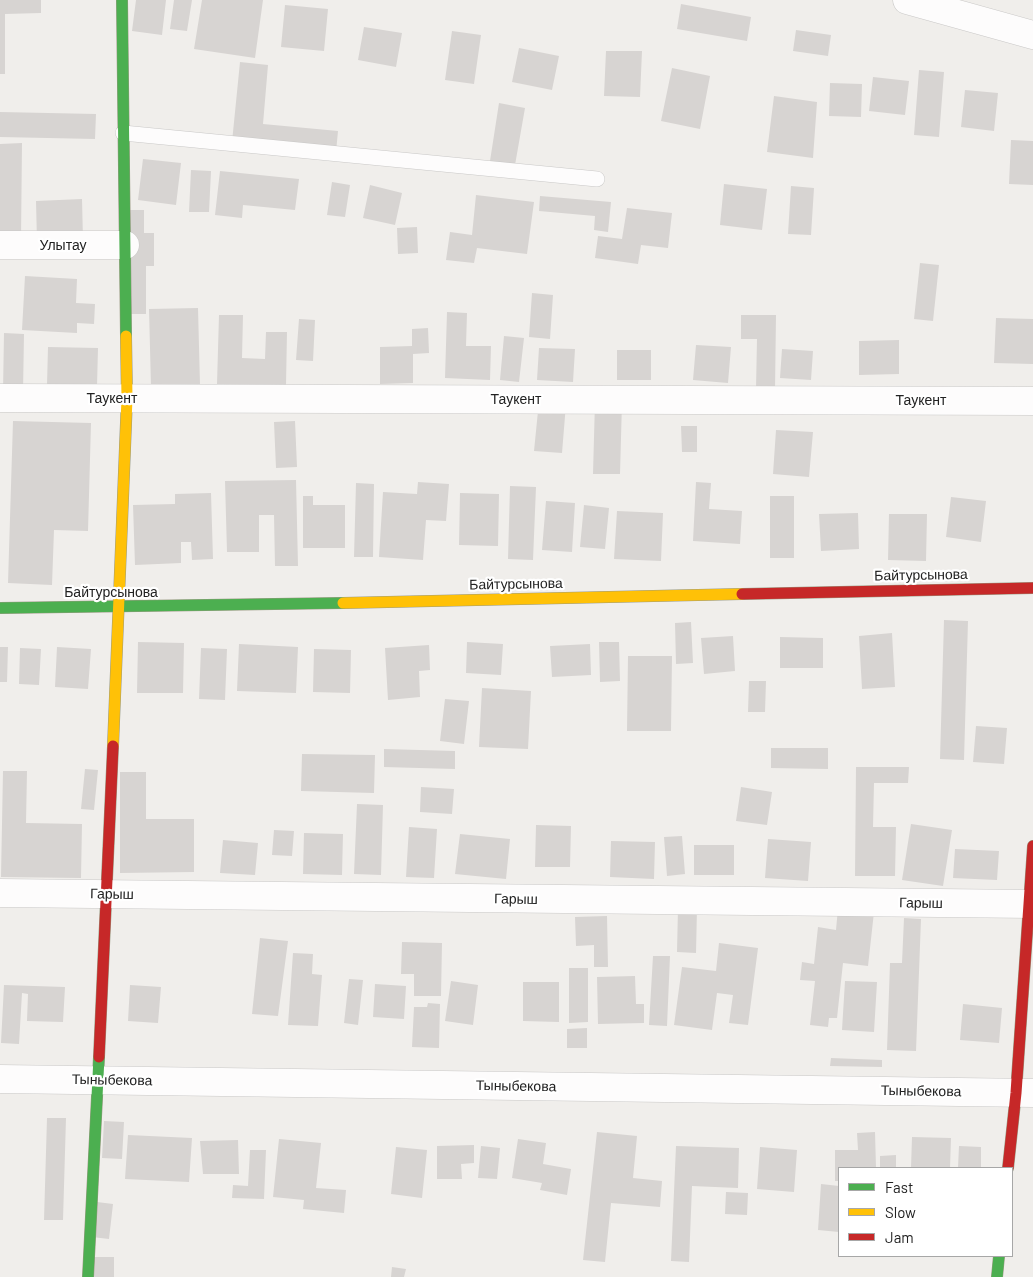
<!DOCTYPE html>
<meta charset="utf-8">
<style>
body{margin:0}
#map{position:relative;width:1033px;height:1277px;overflow:hidden;background:#f0eeeb;font-family:Barlow,sans-serif}
canvas{display:block}
.legend{position:absolute;left:838px;top:1167px;width:175px;height:90px;box-sizing:border-box;background:#fff;border:1px solid #a7a7a7;margin:0;padding:6px 9px;list-style:none;font-size:15px;color:#222}
.legend li{display:flex;align-items:center;gap:10px;height:25px}
.legend b{width:25px;border:1px solid #a7a7a7}
</style>
<div id="map">
<canvas width="1033" height="1277"></canvas>
<ul class="legend">
<li><b style="height:6px;background:#4caf50"></b>Fast</li>
<li><b style="height:6px;background:#ffc107"></b>Slow</li>
<li><b style="height:6px;background:#c62828"></b>Jam</li>
</ul>
</div>
<script>
const context = document.querySelector('canvas').getContext('2d');
context.lineJoin = 'round';
function paint(path, color) { context.fillStyle = color; context.fill(path, 'evenodd'); }
const poly = rows => new Path2D(rows.map(r => 'M' + r).join(''));
function trace(path, color, width, dash) { context.strokeStyle = color; context.lineWidth = width; context.lineCap = dash ? 'butt' : 'round'; context.setLineDash(dash || []); context.stroke(path); }
function drawText(font, color, halo, rows, align = 'center') {
  context.font = font + ' Barlow,sans-serif'; context.lineWidth = 4.5; context.setLineDash([]); context.textBaseline = 'middle'; context.strokeStyle = halo; context.fillStyle = color; for (const [text, x, y, turn = 0] of rows) {
    context.save(); context.translate(x, y); context.rotate((+turn || 0) * Math.PI / 180); context.textAlign = isNaN(turn) ? turn : align; if (halo) context.strokeText(text, 0, 0); context.fillText(text, 0, 0); context.restore();
  }
}
const building = poly([
 [0,0,41,0,41,13,5,14,5,74,0,74],
 [136,0,166,0,162,35,132,31],
 [174,0,192,0,187,31,170,29],
 [202,0,263,0,255,58,194,49],
 [681,4,751,17,747,41,677,29],
 [285,5,328,9,324,51,281,47],
 [364,27,402,33,396,67,358,60],
 [796,30,831,35,828,56,793,51],
 [452,31,481,35,474,84,445,80],
 [519,48,559,56,552,90,512,82],
 [606,51,642,51,640,97,604,96],
 [240,62,268,65,263,124,338,131,336,152,232,142],
 [672,68,710,76,700,129,661,121],
 [919,70,944,72,939,137,914,135],
 [873,77,909,81,905,115,869,111],
 [830,83,862,84,861,117,829,116],
 [965,90,998,93,994,131,961,127],
 [774,96,817,102,813,158,767,152],
 [499,103,525,108,515,165,490,161],
 [0,112,96,114,95,139,0,137],
 [1011,140,1033,141,1033,185,1009,184],
 [22,143,21,238,0,238,0,144],
 [143,159,181,163,176,205,138,200],
 [191,170,211,171,209,212,189,212],
 [220,171,299,179,295,210,243,205,242,218,215,215],
 [332,182,350,185,345,217,327,215],
 [724,184,767,189,762,230,720,225],
 [370,185,402,193,395,225,363,218],
 [791,186,814,188,811,235,788,234],
 [476,195,534,202,527,254,477,248,474,263,446,260,450,232,472,235],
 [540,196,611,202,608,232,594,230,595,216,539,211],
 [82,199,83,240,37,242,36,201],
 [627,208,672,213,668,248,641,245,638,264,595,258,598,236,622,239],
 [127,210,144,210,144,233,154,233,154,266,146,266,146,314,128,314],
 [417,227,418,253,398,254,397,228],
 [920,263,939,265,933,321,914,319],
 [25,276,77,279,76,303,95,304,94,324,77,323,77,333,22,330],
 [532,293,553,295,550,339,529,337],
 [198,308,200,385,151,387,149,309],
 [447,312,467,313,466,346,491,346,490,380,445,378],
 [219,315,243,315,242,358,265,359,266,332,287,332,286,385,217,384],
 [741,315,776,315,775,390,756,389,757,339,741,339],
 [996,318,1033,319,1033,364,994,363],
 [299,319,315,320,313,361,296,360],
 [428,328,429,353,413,354,413,383,380,384,380,347,412,346,412,329],
 [4,333,24,334,23,392,3,392],
 [504,336,524,338,519,382,500,380],
 [899,340,899,374,859,375,859,341],
 [696,345,731,347,728,383,693,380],
 [48,347,98,348,97,386,47,385],
 [539,348,575,349,573,382,537,380],
 [782,349,813,351,811,380,780,378],
 [617,350,651,350,651,380,617,380],
 [539,401,566,404,562,453,534,451],
 [595,401,622,402,620,474,593,474],
 [13,421,91,423,88,531,54,530,52,585,8,583],
 [295,421,297,467,276,468,274,422],
 [681,426,697,426,697,452,682,452],
 [776,430,813,432,809,477,773,474],
 [296,480,298,566,275,566,274,515,259,515,259,552,227,552,225,481],
 [418,482,449,484,446,521,426,520,423,560,379,557,383,492,417,494],
 [696,482,711,483,709,509,742,511,740,544,693,541],
 [356,483,374,484,373,557,354,557],
 [510,486,536,487,533,560,508,559],
 [211,493,213,559,192,560,191,542,181,542,181,563,135,565,133,505,175,504,175,494],
 [460,493,499,494,498,546,459,545],
 [303,496,313,496,313,505,345,505,345,548,303,548],
 [770,496,794,496,794,558,770,558],
 [951,497,986,501,981,542,946,537],
 [546,501,575,503,572,552,542,550],
 [584,505,609,508,605,549,580,547],
 [617,511,663,513,661,561,614,559],
 [858,513,859,549,821,551,819,514],
 [889,514,927,514,926,561,888,560],
 [944,620,968,621,964,760,940,759],
 [691,622,693,663,676,664,675,623],
 [892,633,895,687,862,689,859,636],
 [733,636,735,671,704,674,701,638],
 [780,637,823,638,823,668,780,668],
 [138,642,184,643,183,693,137,693],
 [467,642,503,644,501,675,466,673],
 [599,642,619,642,620,681,600,682],
 [239,644,298,647,296,693,237,691],
 [590,644,591,675,552,677,550,646],
 [429,645,430,670,419,671,420,697,388,700,385,648],
 [0,647,8,647,7,682,0,682],
 [57,647,91,649,88,689,55,687],
 [20,648,41,649,39,685,19,684],
 [201,648,227,649,225,700,199,699],
 [314,649,351,650,350,693,313,692],
 [628,656,672,656,671,731,627,731],
 [749,681,766,681,765,712,748,712],
 [482,688,531,691,528,749,479,747],
 [445,699,469,701,464,744,440,741],
 [976,726,1007,728,1004,764,973,762],
 [771,748,828,748,828,769,771,768],
 [384,749,455,751,455,769,384,767],
 [302,754,375,755,374,793,301,791],
 [856,767,909,767,908,783,874,783,873,827,896,827,895,876,855,876],
 [85,769,98,770,94,810,81,809],
 [3,771,27,771,26,823,82,824,81,878,1,877],
 [120,772,146,772,146,819,194,819,194,872,120,873],
 [421,787,454,789,452,814,420,812],
 [741,787,772,792,767,825,736,821],
 [357,804,383,805,381,875,354,874],
 [911,824,952,830,943,886,902,880],
 [536,825,571,826,570,867,535,867],
 [409,827,437,829,434,878,406,877],
 [274,830,294,831,292,856,272,855],
 [304,833,343,834,342,875,303,874],
 [460,834,510,839,506,879,455,874],
 [682,836,685,874,667,876,664,837],
 [768,839,811,842,808,881,765,878],
 [223,840,258,843,255,875,220,873],
 [611,841,655,842,654,879,610,877],
 [694,845,734,845,734,875,694,875],
 [955,849,999,851,997,880,953,878],
 [678,908,697,908,696,953,677,952],
 [838,908,874,912,868,966,843,963,837,1018,829,1018,828,1027,810,1025,815,981,800,980,802,962,814,964,818,927,836,930],
 [607,916,608,967,594,967,594,945,576,946,575,917],
 [904,918,921,919,916,1051,887,1050,890,963,902,963],
 [260,938,288,941,278,1016,252,1014],
 [402,942,442,943,441,996,414,996,414,974,401,974],
 [719,943,758,948,748,1025,729,1023,733,995,717,993,712,1030,674,1025,682,967,716,971],
 [293,953,313,954,312,974,322,975,318,1026,288,1025],
 [653,956,670,956,667,1026,649,1025],
 [569,968,588,968,588,1022,569,1023],
 [635,976,636,1004,644,1004,644,1023,598,1024,597,977],
 [349,979,363,980,358,1025,344,1023],
 [451,981,478,985,473,1025,445,1021],
 [845,981,877,982,874,1032,842,1030],
 [523,982,559,982,559,1022,523,1021],
 [375,984,406,986,404,1019,373,1017],
 [4,985,65,987,63,1022,27,1021,28,994,22,993,19,1044,1,1043],
 [130,985,161,987,158,1023,128,1021],
 [428,1003,440,1004,439,1048,412,1047,414,1007,427,1007],
 [963,1004,1002,1008,999,1043,960,1040],
 [587,1028,587,1048,567,1048,567,1029],
 [831,1058,882,1060,882,1067,830,1066],
 [47,1118,66,1118,63,1220,44,1220],
 [104,1121,124,1122,122,1159,102,1158],
 [597,1132,637,1136,633,1178,662,1181,660,1207,611,1203,605,1262,583,1260],
 [875,1132,876,1168,839,1168,839,1181,835,1181,835,1150,858,1150,857,1133],
 [128,1135,192,1138,189,1182,125,1179],
 [912,1137,951,1138,950,1168,911,1168],
 [279,1139,321,1143,316,1188,346,1190,344,1213,303,1209,304,1200,273,1197],
 [518,1139,546,1143,543,1164,571,1169,567,1195,540,1190,542,1183,512,1178],
 [238,1140,239,1174,203,1174,200,1141],
 [474,1145,474,1163,461,1164,462,1179,437,1179,437,1146],
 [481,1146,500,1148,497,1179,478,1178],
 [676,1146,739,1148,738,1188,692,1186,689,1262,671,1261],
 [959,1146,981,1147,981,1168,958,1168],
 [396,1147,427,1150,422,1198,391,1194],
 [760,1147,797,1150,794,1192,757,1189],
 [250,1150,266,1150,264,1199,232,1198,233,1185,248,1186],
 [896,1155,896,1168,880,1168,880,1156],
 [821,1184,839,1186,839,1232,818,1230],
 [726,1192,748,1193,747,1215,725,1214],
 [97,1202,113,1204,109,1239,92,1237],
 [93,1257,114,1257,114,1277,92,1277],
 [392,1267,406,1269,404,1277,391,1277]
]);
const lane = poly([
 [123,133,597,179]
]);
const street = poly([
 [907,0,1033,35],
 [0,245,125,245],
 [0,398,1033,401],
 [0,893,1033,904],
 [0,1079,1033,1093]
]);
const fast = poly([
 [122,0,126,336],
 [0,608,343,603],
 [88,1277,99,1057],
 [997,1277,999,1256]
]);
const slow = poly([
 [343,603,742,594],
 [113,746,127,398,126,336]
]);
const jam = poly([
 [742,594,1033,588],
 [99,1057,113,746],
 [1008,1168,1016,1093,1033,846]
]);
const streetNames = [
 ["Улытау",63,245],
 ["Таукент",112,398],
 ["Таукент",516,399],
 ["Таукент",921,400],
 ["Байтурсынова",921,575,-1],
 ["Байтурсынова",516,584,-1],
 ["Байтурсынова",111,592],
 ["Гарыш",112,894,1],
 ["Гарыш",516,899,1],
 ["Гарыш",921,903,1],
 ["Тыныбекова",112,1080,1],
 ["Тыныбекова",516,1086,1],
 ["Тыныбекова",921,1091,1]
];
paint(building, '#d7d4d2');
trace(lane, '#c9c8c7', 16);
trace(street, '#c9c8c7', 29);
trace(fast, '#999a82', 12);
trace(slow, '#999a82', 12);
trace(jam, '#999a82', 12);
trace(lane, '#fdfcfc', 15);
trace(street, '#fdfcfc', 28);
trace(fast, '#4caf50', 11);
trace(slow, '#ffc107', 11);
trace(jam, '#c62828', 11);
drawText('14px', '#222', '#fff', streetNames);
</script>
